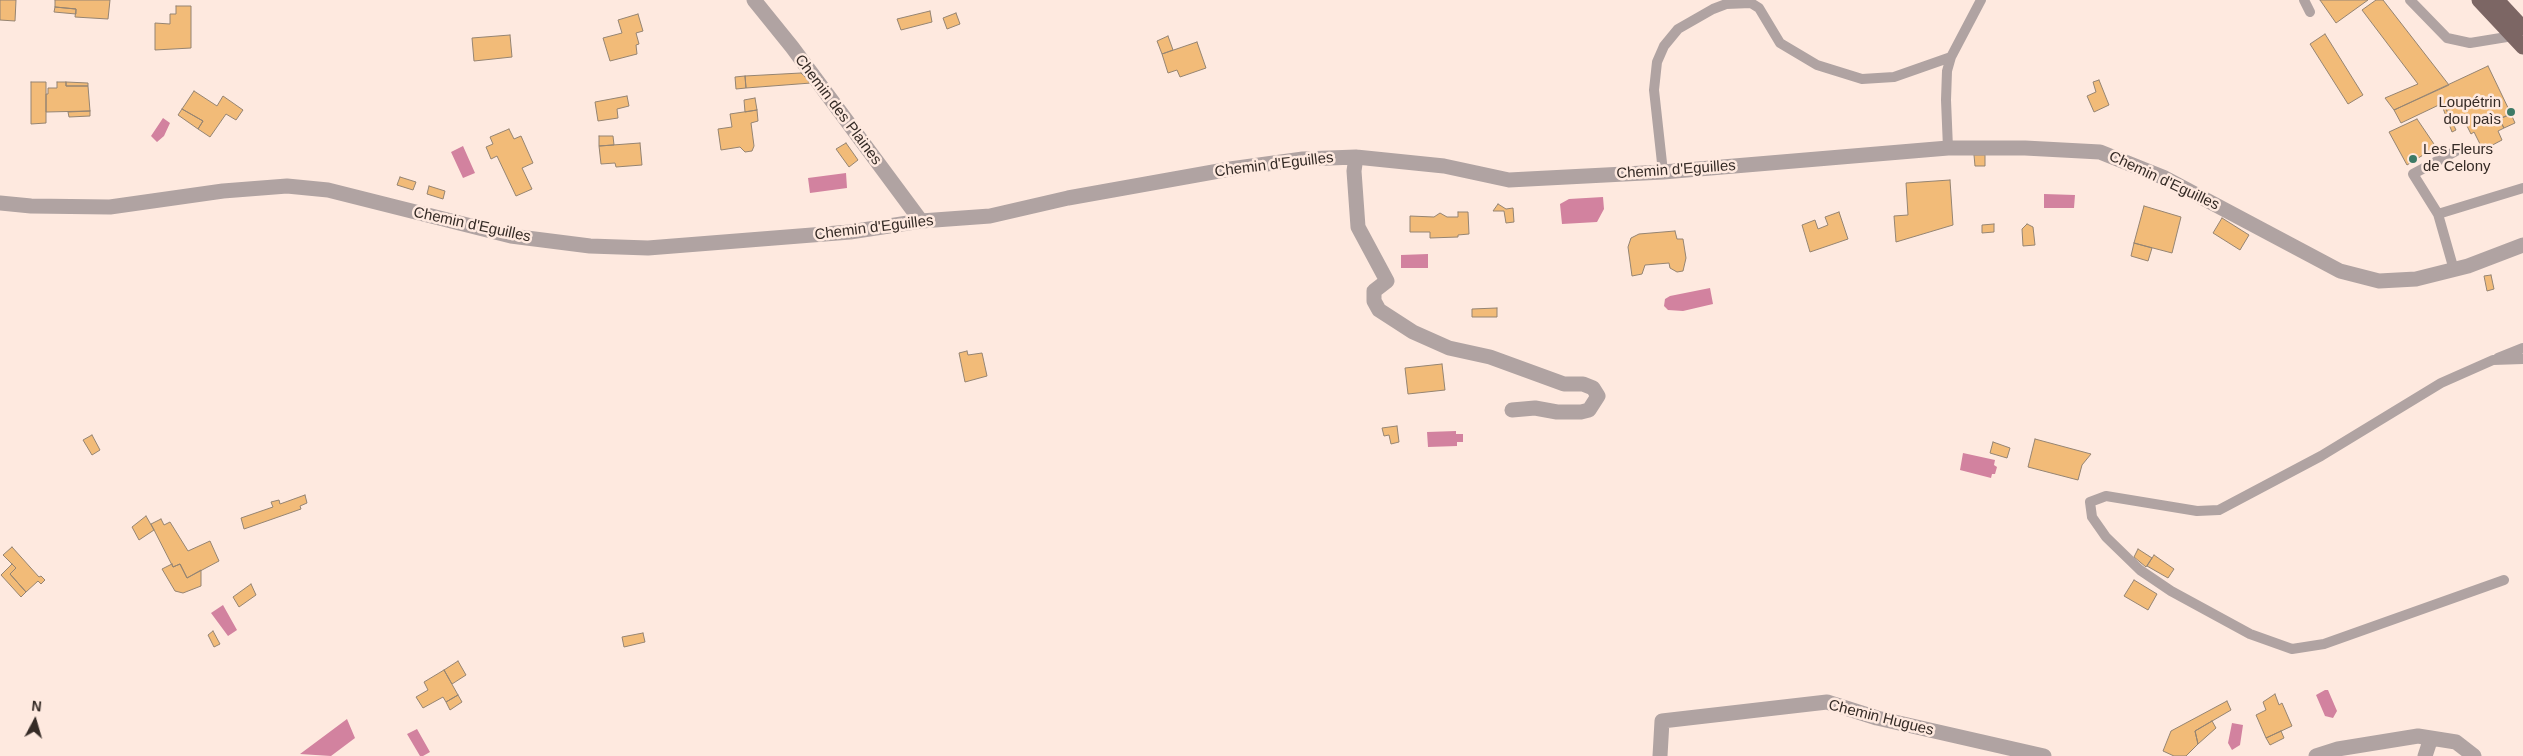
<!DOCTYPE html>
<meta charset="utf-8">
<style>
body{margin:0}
#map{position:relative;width:2523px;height:756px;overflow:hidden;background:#fee9df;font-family:Helvetica,sans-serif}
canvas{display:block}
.north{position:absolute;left:10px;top:696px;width:50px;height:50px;-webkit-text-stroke:4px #fee9df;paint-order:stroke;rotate:6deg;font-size:14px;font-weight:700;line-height:20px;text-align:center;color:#352b26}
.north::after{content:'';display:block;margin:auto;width:18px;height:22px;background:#352b26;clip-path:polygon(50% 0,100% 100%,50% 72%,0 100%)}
</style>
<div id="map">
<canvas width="2523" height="756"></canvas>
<div class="north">N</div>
</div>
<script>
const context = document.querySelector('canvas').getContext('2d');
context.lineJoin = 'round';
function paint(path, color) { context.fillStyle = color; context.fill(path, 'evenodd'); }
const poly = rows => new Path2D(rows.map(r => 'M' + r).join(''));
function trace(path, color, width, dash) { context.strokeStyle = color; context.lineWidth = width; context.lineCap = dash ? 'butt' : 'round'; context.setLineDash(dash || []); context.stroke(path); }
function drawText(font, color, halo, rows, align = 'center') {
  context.font = font + ' Helvetica,sans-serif'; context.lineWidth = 5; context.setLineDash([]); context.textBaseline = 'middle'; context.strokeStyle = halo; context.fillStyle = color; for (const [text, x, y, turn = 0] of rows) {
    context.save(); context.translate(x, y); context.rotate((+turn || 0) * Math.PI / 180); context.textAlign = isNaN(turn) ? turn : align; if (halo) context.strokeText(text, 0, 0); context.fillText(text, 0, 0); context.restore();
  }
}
const water = poly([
 [163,118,170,123,164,136,157,142,151,136],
 [463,146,475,173,463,178,451,152],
 [846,173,847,188,810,193,808,178],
 [2044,194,2075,195,2074,208,2044,208],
 [1603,197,1604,209,1597,222,1562,224,1560,204,1569,199],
 [1428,254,1428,268,1401,268,1401,255],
 [1710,288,1713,304,1683,311,1668,310,1664,306,1665,299,1670,296],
 [1456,431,1456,434,1463,434,1463,442,1457,442,1457,446,1428,447,1427,432],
 [1963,453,1995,460,1994,465,1997,467,1995,474,1992,474,1991,478,1960,470],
 [223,605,237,630,228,636,211,613],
 [2325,690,2328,690,2337,711,2333,718,2325,716,2316,695],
 [347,719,355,738,331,756,300,754],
 [2232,723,2243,725,2240,745,2232,750,2228,743],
 [417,729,430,752,423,756,420,756,407,734]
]);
const building = poly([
 [0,0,16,0,15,21,0,20,0,0],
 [55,0,110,0,108,19,75,17,76,9,55,7,55,0],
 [2320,0,2368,0,2336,23,2320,0],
 [2376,0,2383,0,2449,85,2394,110,2385,98,2418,84,2362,10,2376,0],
 [176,6,191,6,191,48,155,50,155,23,170,24,170,14,176,14,176,6],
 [55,7,76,9,76,14,54,12,55,7],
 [930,11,932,22,901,30,897,19,930,11],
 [956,13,960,24,947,29,943,18,956,13],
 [638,14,643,31,636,33,639,44,636,45,637,54,610,61,603,38,622,33,618,20,638,14],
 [2325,34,2363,95,2348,104,2310,44,2325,34],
 [510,35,512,57,474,61,472,38,510,35],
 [1168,36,1173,50,1162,54,1157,41,1168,36],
 [1197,42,1206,68,1180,77,1177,70,1168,73,1162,54,1197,42],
 [2488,66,2511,114,2499,119,2504,128,2498,131,2502,140,2483,150,2474,132,2471,134,2464,120,2454,124,2443,103,2401,123,2394,110,2488,66],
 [801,73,811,83,746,88,745,76,801,73],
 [745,76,746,88,736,89,735,77,745,76],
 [2099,80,2109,105,2094,112,2087,96,2096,92,2093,82,2099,80],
 [31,82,46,82,46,123,31,124,31,82],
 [57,82,66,82,66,86,88,86,90,111,46,112,46,94,48,94,48,88,57,88,57,82],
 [66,82,88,83,88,86,66,86,66,82],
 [194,91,217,106,223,96,243,110,236,120,226,114,210,137,198,129,203,121,182,109,194,91],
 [627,96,629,106,617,109,618,118,598,121,595,102,627,96],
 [755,98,757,110,745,112,744,100,755,98],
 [2441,103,2443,103,2456,130,2452,132,2441,103],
 [182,109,203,121,198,129,178,115,182,109],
 [757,110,758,121,751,123,754,146,752,151,745,152,740,147,721,150,718,129,732,127,730,114,757,110],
 [90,111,90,116,69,117,68,112,90,111],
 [2511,114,2515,123,2504,128,2499,119,2511,114],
 [2417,119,2436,147,2407,165,2389,132,2417,119],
 [509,129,514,139,521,136,533,163,522,168,532,189,516,196,497,156,491,159,486,147,493,144,490,137,509,129],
 [599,136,613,136,614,145,599,146,599,136],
 [640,143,642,165,616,167,615,163,601,164,599,146,640,143],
 [846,143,858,160,849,167,836,149,846,143],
 [1974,155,1985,155,1985,166,1975,166,1974,155],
 [400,177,416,182,413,190,397,185,400,177],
 [1950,180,1953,225,1896,242,1894,216,1908,215,1906,183,1950,180],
 [429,186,445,191,443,199,427,194,429,186],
 [1498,204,1506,209,1513,208,1514,222,1506,223,1504,211,1493,211,1498,204],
 [2144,206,2181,217,2172,253,2134,243,2144,206],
 [1458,212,1468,212,1469,234,1458,235,1458,237,1430,238,1430,232,1410,232,1410,216,1434,217,1440,213,1447,217,1458,217,1458,212],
 [1839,212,1848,239,1810,252,1802,225,1815,220,1818,229,1828,225,1825,217,1839,212],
 [2222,218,2249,235,2240,250,2213,233,2222,218],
 [1994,224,1994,232,1982,233,1982,225,1994,224],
 [2027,224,2033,227,2035,245,2023,246,2022,229,2027,224],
 [1675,231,1677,239,1683,239,1686,258,1683,271,1677,272,1670,268,1669,263,1645,265,1642,274,1632,276,1628,247,1631,238,1639,234,1675,231],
 [2134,243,2152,248,2148,261,2131,256,2134,243],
 [2491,275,2494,289,2487,291,2484,276,2491,275],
 [1497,308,1497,317,1472,317,1472,309,1497,308],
 [967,351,968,355,982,353,987,376,965,382,959,353,967,351],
 [1442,364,1445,390,1408,394,1405,368,1442,364],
 [1397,426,1399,442,1391,444,1389,435,1384,436,1382,428,1397,426],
 [92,435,100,450,92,455,83,440,92,435],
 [2035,439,2091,454,2082,465,2078,480,2028,467,2035,439],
 [1993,442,2010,448,2007,458,1990,453,1993,442],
 [305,495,307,503,300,506,301,509,244,529,241,518,273,507,271,502,279,500,280,504,305,495],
 [146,516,154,530,139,540,132,527,146,516],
 [161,519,164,525,170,522,188,551,210,541,219,561,187,578,180,564,173,567,151,524,161,519],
 [12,547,39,577,41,576,45,580,41,584,38,581,26,592,10,574,16,568,3,555,12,547],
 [2138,549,2152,558,2146,567,2134,557,2138,549],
 [2154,555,2174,569,2168,578,2147,566,2154,555],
 [12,564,16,568,10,574,26,592,21,597,1,575,12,564],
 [172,564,173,567,180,564,187,578,201,570,201,586,183,593,175,591,162,569,172,564],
 [2134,580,2157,594,2148,610,2124,596,2134,580],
 [251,584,256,595,239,607,233,597,251,584],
 [213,631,220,644,214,647,208,635,213,631],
 [643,633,645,642,624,647,622,637,643,633],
 [458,661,466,675,452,684,444,670,458,661],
 [444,670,458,695,446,702,443,697,423,708,416,697,428,690,424,682,444,670],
 [2275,694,2279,705,2282,703,2292,726,2266,738,2256,715,2266,710,2263,702,2275,694],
 [458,695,462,702,450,710,446,702,458,695],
 [2227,701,2231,710,2195,731,2198,744,2186,756,2174,756,2163,751,2171,731,2227,701],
 [2212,721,2216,728,2198,744,2195,731,2212,721],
 [2281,731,2284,738,2270,745,2266,738,2281,731]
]);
const lane = poly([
 [2304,0,2310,12],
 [2410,0,2447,38,2470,43,2513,36],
 [1948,148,1946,100,1947,71,1951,57,1981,0],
 [1663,172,1654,90,1657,62,1664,46,1678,29,1713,9,1726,4,1751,3,1759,8,1780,43,1817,65,1862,79,1894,77,1951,57],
 [2438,214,2413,174,2456,151],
 [2454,270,2438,214,2523,188],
 [2498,358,2523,348],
 [2504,580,2324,644,2292,649,2250,634,2171,591,2140,570,2106,537,2092,517,2090,502,2106,496,2197,511,2219,510,2321,456,2441,383,2493,360,2523,359]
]);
const street = poly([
 [754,0,792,47,921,221],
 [1356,157,1354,171,1358,227,1387,281,1374,291,1374,301,1379,310,1413,332,1449,348,1490,357,1564,384,1583,384,1593,388,1598,396,1589,410,1581,412,1557,412,1535,408,1512,410],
 [0,203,31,206,110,207,223,191,287,186,328,190,511,236,590,246,648,248,850,232,921,221,990,216,1068,198,1230,169,1303,159,1356,157,1444,166,1509,180,1663,172,1948,148,2025,148,2100,152,2165,178,2340,271,2379,281,2416,279,2468,266,2523,245],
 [1660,756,1662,721,1827,702,1877,718,2044,756],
 [2316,756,2338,749,2418,736,2456,742,2474,756],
 [2425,756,2431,738]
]);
const primary = poly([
 [2479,0,2523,47],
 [2497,0,2523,28]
]);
const markers = [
 [2511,112,5,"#3d7a66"],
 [2413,159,5,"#3d7a66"]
];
const poiNames = [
 ["Loupétrin",2501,103],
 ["dou paìs",2501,120],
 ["Les Fleurs",2423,150,"left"],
 ["de Celony",2423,167,"left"]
];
const streetNames = [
 ["Chemin des Plaines",838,110,53],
 ["Chemin d'Eguilles",1274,165,-7],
 ["Chemin d'Eguilles",1676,170,-4],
 ["Chemin d'Eguilles",2164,181,25],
 ["Chemin d'Eguilles",472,225,12],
 ["Chemin d'Eguilles",874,228,-7],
 ["Chemin Hugues",1881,718,14]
];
paint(water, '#d2829f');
paint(building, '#f2bb78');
trace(building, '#958472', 1);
trace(lane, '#b0a3a2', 10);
trace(street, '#b0a3a2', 15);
trace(primary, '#7c6664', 15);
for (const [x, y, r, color] of markers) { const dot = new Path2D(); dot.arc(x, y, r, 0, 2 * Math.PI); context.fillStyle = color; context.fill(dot); trace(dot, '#fee9df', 2); }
drawText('15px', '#352b26', '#fee9df', poiNames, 'right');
drawText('15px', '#352b26', '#fee9df', streetNames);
</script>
